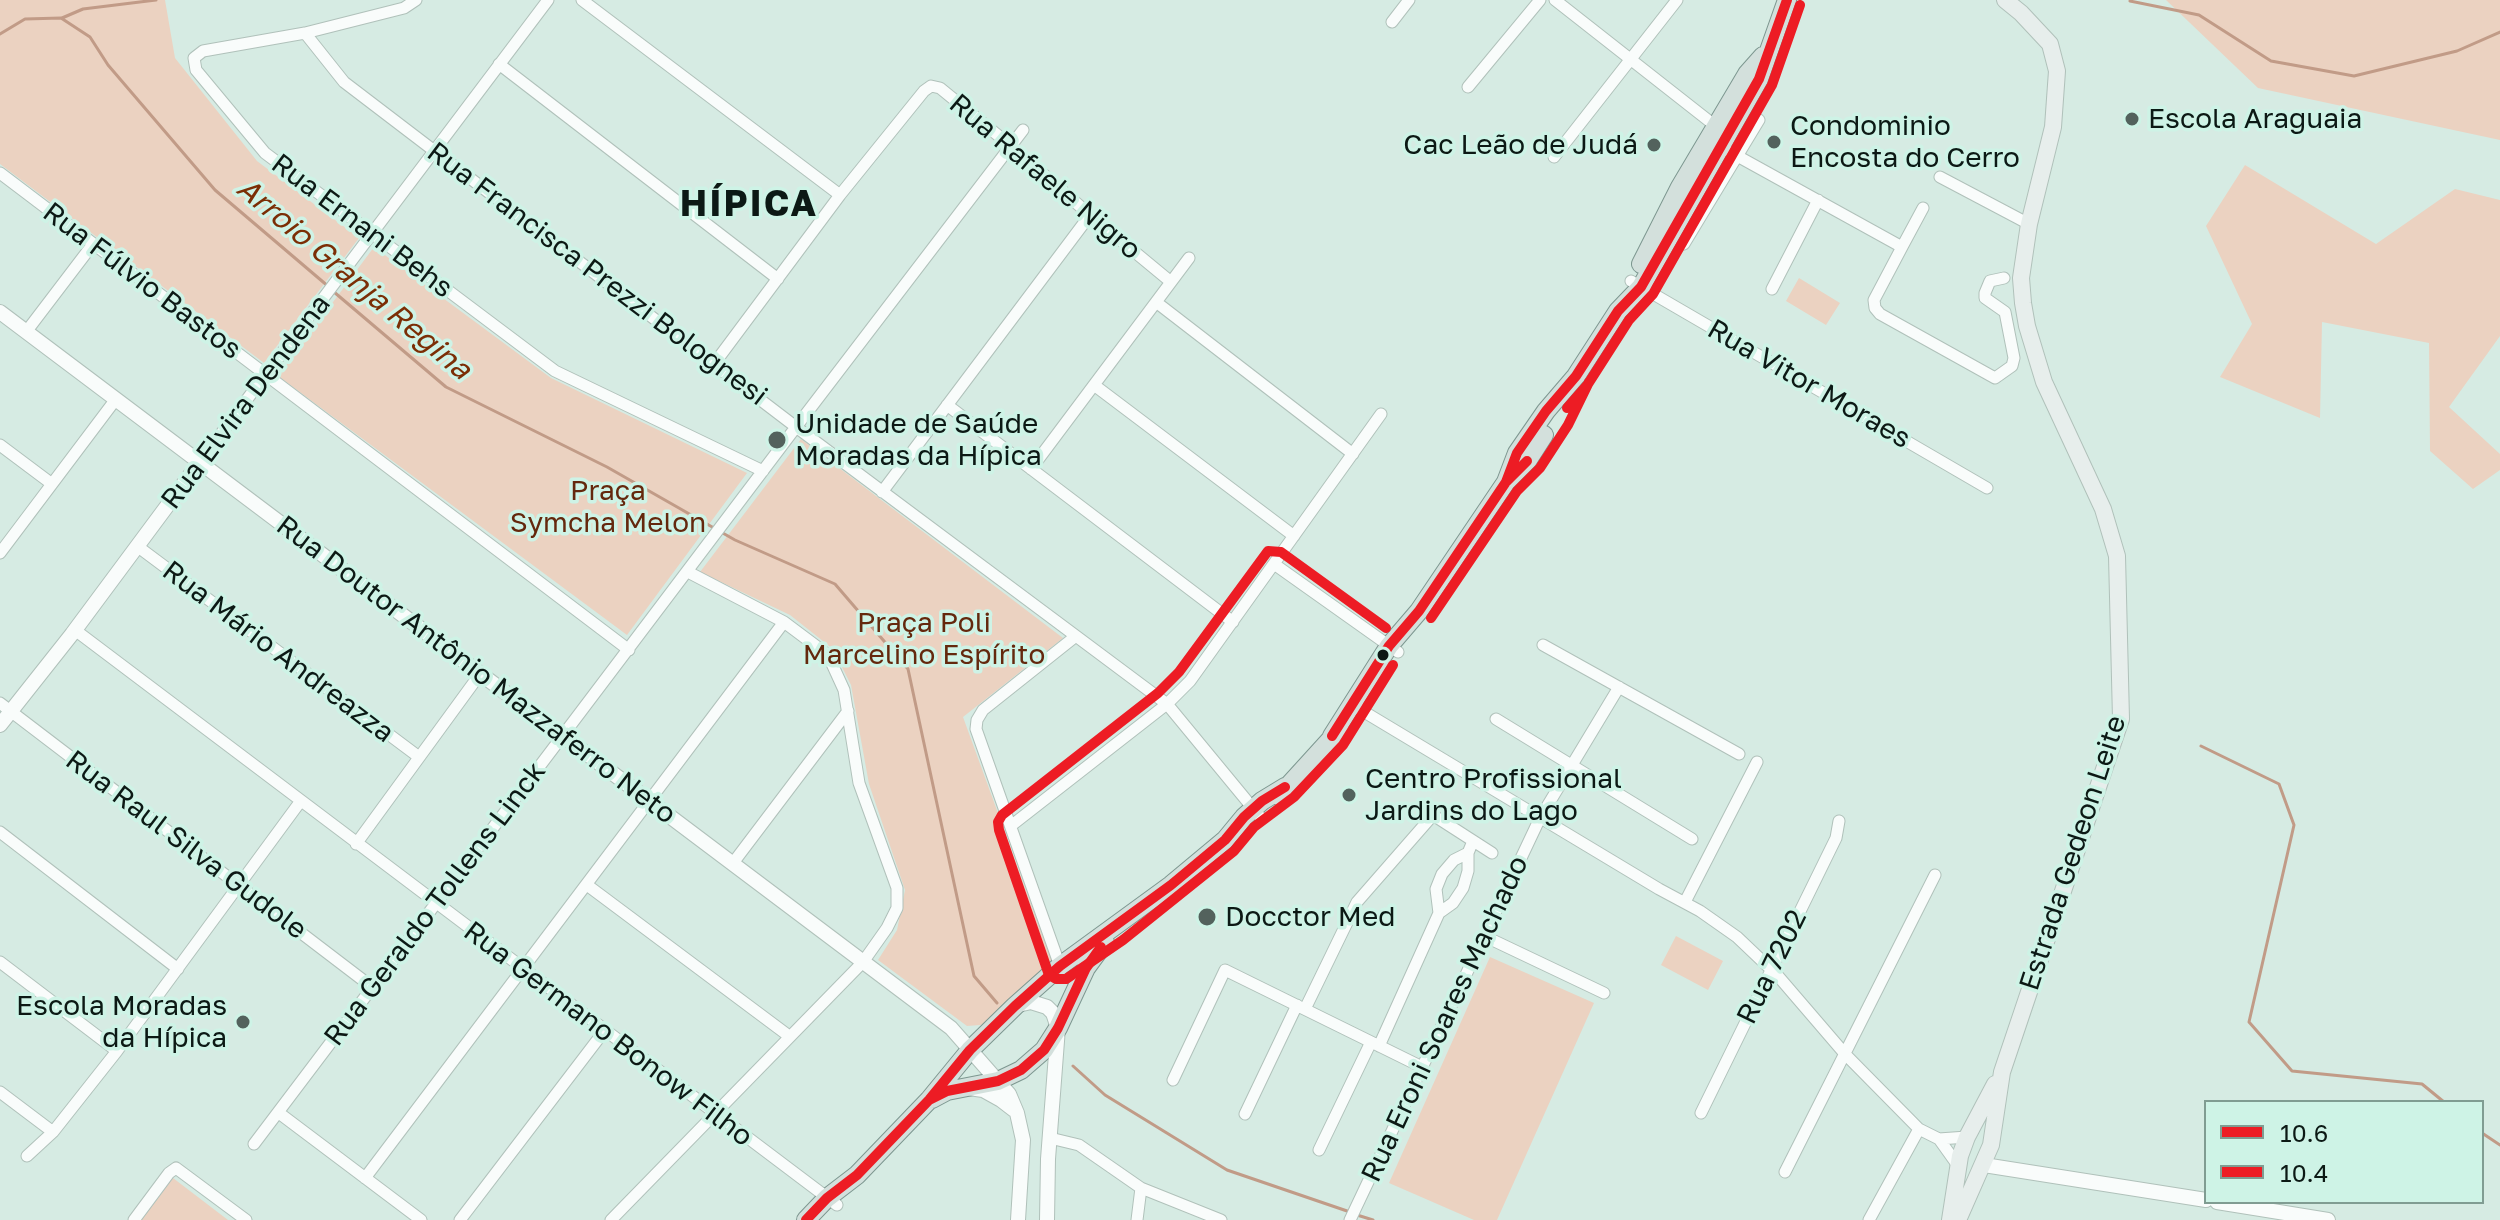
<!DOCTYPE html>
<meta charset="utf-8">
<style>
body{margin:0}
#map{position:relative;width:2500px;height:1220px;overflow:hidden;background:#d6ebe3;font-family:"Golos Text",sans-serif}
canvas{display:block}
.legend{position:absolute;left:2204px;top:1100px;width:280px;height:104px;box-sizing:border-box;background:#cef3e6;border:2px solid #809c92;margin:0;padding:10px 14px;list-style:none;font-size:24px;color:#0c1915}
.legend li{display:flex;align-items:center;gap:16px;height:40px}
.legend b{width:40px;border:2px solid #809c92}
</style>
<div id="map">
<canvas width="2500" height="1220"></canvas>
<ul class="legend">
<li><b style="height:10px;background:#ed1c24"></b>10.6</li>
<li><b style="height:10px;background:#ed1c24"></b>10.4</li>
</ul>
</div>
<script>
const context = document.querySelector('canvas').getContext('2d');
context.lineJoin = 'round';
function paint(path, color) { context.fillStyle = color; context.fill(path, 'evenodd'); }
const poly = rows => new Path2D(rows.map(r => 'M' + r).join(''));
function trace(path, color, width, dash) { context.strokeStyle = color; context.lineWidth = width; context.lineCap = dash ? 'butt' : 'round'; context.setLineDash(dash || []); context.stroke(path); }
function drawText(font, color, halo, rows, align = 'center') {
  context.font = font + ' "Golos Text",sans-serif'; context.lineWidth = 7; context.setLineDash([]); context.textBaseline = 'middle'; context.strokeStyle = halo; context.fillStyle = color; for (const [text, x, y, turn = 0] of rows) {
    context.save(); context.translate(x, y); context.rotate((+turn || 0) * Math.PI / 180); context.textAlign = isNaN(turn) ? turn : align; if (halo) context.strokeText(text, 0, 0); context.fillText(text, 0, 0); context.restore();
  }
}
const green = poly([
 [0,0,165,0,175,58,257,161,359,238,264,363,0,164],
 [2166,0,2500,0,2500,140,2258,88],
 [2245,165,2376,244,2455,189,2500,200,2500,336,2449,407,2500,454,2500,470,2473,489,2430,451,2429,343,2322,322,2320,418,2220,377,2252,324,2206,226],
 [374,247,551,378,747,473,627,635,278,376],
 [1799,278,1840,303,1826,325,1786,301],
 [801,439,1063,638,963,717,1054,967,993,1024,967,1026,878,960,897,930,905,890,869,784,851,685,833,649,790,615,700,572],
 [1676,936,1723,961,1708,990,1661,965],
 [1490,957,1594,1003,1497,1220,1474,1220,1389,1183],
 [173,1178,228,1220,141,1220]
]);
const stream = poly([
 [2130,1,2199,15,2271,61,2354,76,2457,51,2500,32],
 [62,18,83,9,156,0],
 [0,34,25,19,61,18,90,37,108,65,215,190,329,287],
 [334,292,446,387,607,467,735,540,835,584,908,669,974,976,997,1003],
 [2201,746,2279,784,2294,825,2249,1022,2292,1071,2422,1084,2444,1102],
 [1073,1066,1105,1095,1227,1170,1350,1212],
 [2482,1133,2500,1145],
 [1357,1215,1373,1220]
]);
const minor = poly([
 [416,0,404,8,305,33,203,51,194,58,196,70,265,153,555,371,763,471],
 [582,0,840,195],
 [1555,0,1718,128],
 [1392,22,1409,0],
 [305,33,344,82,796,427,1167,704,1261,818],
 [499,64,778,279],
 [1468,87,1540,0],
 [1721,147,1902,247,1874,300,1875,308,1880,314,1995,378,2012,366,2014,358,2005,312,1985,298,1985,293,1990,281,2004,278],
 [1554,157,1677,0],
 [0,173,629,650],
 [1940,177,2029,224],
 [1684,244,1759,120],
 [1902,247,1923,208],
 [1631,281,1987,488],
 [1772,289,1818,200],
 [1156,302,1353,454],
 [26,332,93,244],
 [714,364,840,195,924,91,931,86,940,88,1011,146,1090,215,1171,282],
 [1094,385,1294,536],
 [947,405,1233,622],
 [0,445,52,484],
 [199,463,548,0],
 [1031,469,1189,258],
 [882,492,1090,215],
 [137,546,419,757],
 [0,553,116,399],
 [1274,564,1398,652],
 [75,630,837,1205],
 [1543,645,1739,754],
 [0,703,372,987],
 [1351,704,1659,889,1700,911,1737,937,1778,976,1845,1054,1919,1129,1939,1139,1967,1137],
 [1496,719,1692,839],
 [1012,825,1167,704,1190,681,1381,414],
 [0,832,178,969],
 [356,844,480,674],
 [733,863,848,711],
 [587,885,789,1036],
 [1685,902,1757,762],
 [1439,913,1436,889,1442,874,1454,860,1468,853],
 [1484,936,1604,993],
 [0,962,117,1051],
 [1060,966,976,729,977,720,983,710,1076,636],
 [1305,1009,1357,902,1433,815,1492,853],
 [1379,1046,1439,913,1453,903,1463,888,1468,871,1468,853,1473,841],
 [1173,1080,1225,970,1422,1067],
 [0,1092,53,1132],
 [279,1113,421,1220],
 [1701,1113,1836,838,1839,821],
 [1245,1114,1297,1005],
 [1050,1138,1079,1145,1141,1188,1221,1220],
 [1939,1139,1959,1167],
 [254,1144,796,427,1023,130],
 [1319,1150,1371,1042],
 [27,1156,53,1132,117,1051,300,802],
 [1785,1172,1935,875],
 [365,1178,784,622],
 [134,1220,169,1173,176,1168,246,1220],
 [460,1220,605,1030],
 [611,1220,863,962,887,928,897,908,897,888,859,783,844,690,828,655,784,622,688,572],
 [1137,1220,1141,1188],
 [1350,1220,1540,818,1619,687],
 [1869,1220,1919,1129]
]);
const tertiary = poly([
 [0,312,951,1028,1009,1094,1017,1113,1023,1140,1018,1220],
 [0,725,72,634,199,463],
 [1018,1005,1031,1002,1047,1007,1053,1013,1058,1028,1048,1159,1047,1220],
 [969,1088,983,1090,1001,1100,1014,1110],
 [1984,1165,2206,1200],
 [2217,1202,2328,1220]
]);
const secondary = poly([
 [1950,1220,1960,1156,1967,1137,1995,1084],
 [1958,1220,1991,1145,2002,1072,2121,719,2117,556,2103,509,2044,382,2027,326,2023,303,2021,278,2029,224,2053,127,2057,71,2050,44,2021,13,2005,0]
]);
const primary = poly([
 [1641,264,1680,187,1747,74,1763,56],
 [1506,482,1517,453,1546,411,1576,376,1618,311,1641,287,1759,79,1787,0],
 [1332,736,1389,646,1419,611,1506,482,1528,460,1544,435],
 [1279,796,1340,729],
 [932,1099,947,1091,998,1081,1021,1070,1044,1050,1058,1028,1086,968,1105,942],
 [806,1220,827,1198,857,1175,929,1100,970,1050,1015,1006,1060,966,1171,885,1225,840,1244,817,1262,801,1285,787]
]);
const bus1 = poly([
 [1506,482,1517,453,1546,411,1576,376,1618,311,1641,287,1759,79,1787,0],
 [1332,736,1389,646,1419,611,1506,482,1527,461],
 [929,1100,947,1091,998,1081,1021,1070,1044,1050,1058,1028,1086,968,1101,947],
 [806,1220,827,1198,857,1175,929,1100,970,1050,1015,1006,1060,966,1171,885,1225,840,1244,817,1262,801,1285,787]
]);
const bus2 = poly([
 [1567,408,1588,384,1629,320,1653,294,1772,85,1800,5],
 [1431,618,1517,491,1540,468,1568,425,1589,382],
 [1386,628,1281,552,1268,551,1179,672,1158,693,1002,815,998,822,999,830,1049,975,1056,979,1066,979,1123,940,1234,851,1254,827,1294,797,1343,745,1393,665]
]);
const markers = [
 [2132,119,8,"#53625d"],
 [1774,142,8,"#53625d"],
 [1654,145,8,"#53625d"],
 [777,440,10,"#53625d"],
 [1383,655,7,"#0c1915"],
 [1349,795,8,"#53625d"],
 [1207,917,10,"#53625d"],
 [243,1022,8,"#53625d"]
];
const poiNames = [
 ["Escola Araguaia",2148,119],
 ["Condominio",1790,126],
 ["Encosta do Cerro",1790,158],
 ["Cac Leão de Judá",1638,145,"right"],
 ["Unidade de Saúde",795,424],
 ["Moradas da Hípica",795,456],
 ["Centro Profissional",1365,779],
 ["Jardins do Lago",1365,811],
 ["Docctor Med",1225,917],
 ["Escola Moradas",227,1006,"right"],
 ["da Hípica",227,1038,"right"]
];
const streetNames = [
 ["Rua Rafaele Nigro",1045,177,40],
 ["Rua Ernani Behs",362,226,37],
 ["Rua Francisca Prezzi Bolognesi",597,274,37],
 ["Rua Fúlvio Bastos",142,281,37],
 ["Rua Vitor Moraes",1809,384,30],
 ["Rua Elvira Dendena",246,402,-53],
 ["Rua Mário Andreazza",278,652,37],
 ["Rua Doutor Antônio Mazzaferro Neto",476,670,37],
 ["Rua Raul Silva Gudole",186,845,37],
 ["Estrada Gedeon Leite",2073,853,-72],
 ["Rua Geraldo Tollens Linck",435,904,-53],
 ["Rua 7202",1772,967,-64],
 ["Rua Eroni Soares Machado",1445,1019,-65],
 ["Rua Germano Bonow Filho",608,1034,37]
];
const parkNames = [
 ["Praça",608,491],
 ["Symcha Melon",608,523],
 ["Praça Poli",924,623],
 ["Marcelino Espírito",924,655]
];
const waterNames = [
 ["Arroio Granja Regina",354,279,40]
];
const districtNames = [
 ["HÍPICA",749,205]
];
paint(green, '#ebd2c1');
trace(stream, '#c19b87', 3);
trace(minor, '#b0c1ba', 13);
trace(tertiary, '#b0c1ba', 16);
trace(secondary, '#b0c1ba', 18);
trace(primary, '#7d9790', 20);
trace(minor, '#f9fcfb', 11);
trace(tertiary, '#f9fcfb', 14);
trace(secondary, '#e7eeec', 16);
trace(primary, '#d3e0dc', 18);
trace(bus1, '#ed1c24', 10);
trace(bus2, '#ed1c24', 10);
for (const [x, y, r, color] of markers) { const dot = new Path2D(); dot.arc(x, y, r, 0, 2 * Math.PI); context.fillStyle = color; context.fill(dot); trace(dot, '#cef3e6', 3); }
drawText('28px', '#0c1915', '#cef3e6', poiNames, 'left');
drawText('28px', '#0c1915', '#cef3e6', streetNames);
drawText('28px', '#64280d', '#cef3e6', parkNames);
drawText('italic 30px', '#7b2e05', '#cef3e6', waterNames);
context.letterSpacing = '2px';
drawText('bold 36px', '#0c1915', '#cef3e6', districtNames);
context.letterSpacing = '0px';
</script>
